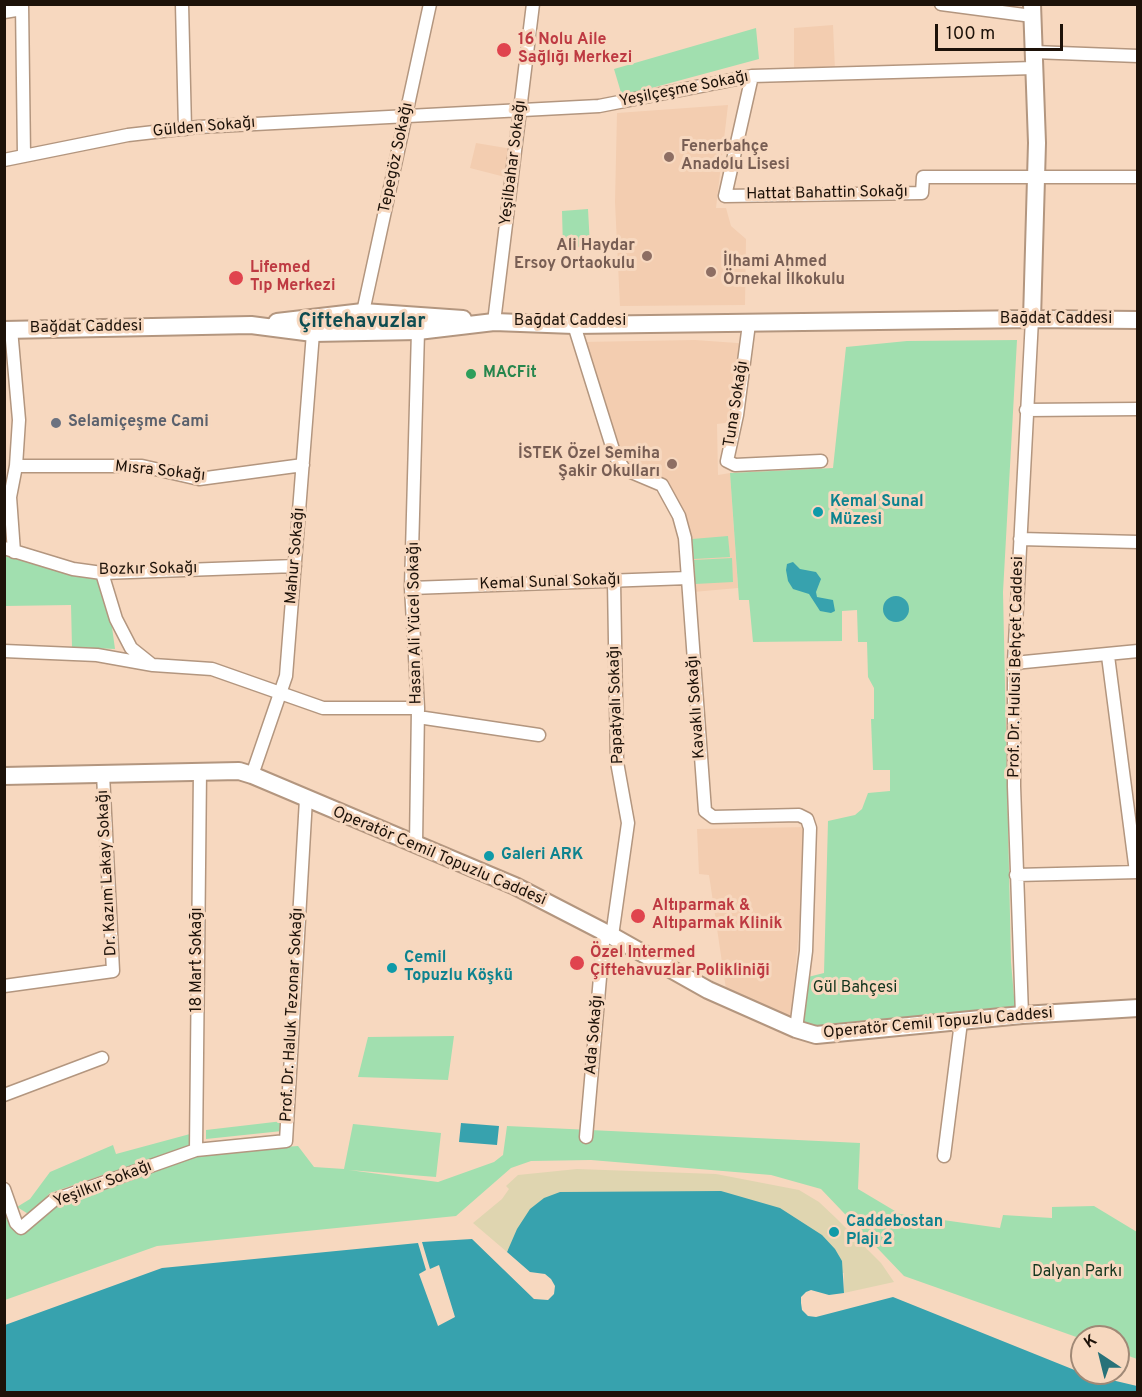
<!DOCTYPE html>
<meta charset="utf-8">
<style>
body{margin:0}
#map{position:relative;width:1142px;height:1397px;overflow:hidden;background:#f7d8bf;font-family:Overpass,sans-serif}
canvas{display:block}
.frame{position:absolute;inset:0;border:6px solid #1d1209;pointer-events:none}
.north{position:absolute;left:1070px;top:1325px;width:60px;height:60px;box-sizing:border-box;background:#f7d8bf;border:2px solid #a08976;border-radius:50%;rotate:325deg;font-size:16px;font-weight:700;line-height:24px;text-align:center;color:#1d1209}
.north::after{content:'';display:block;margin:auto;width:21px;height:27px;background:#287279;clip-path:polygon(50% 0,100% 100%,50% 72%,0 100%)}
.scale{position:absolute;left:935px;top:24px;width:128px;height:27px;box-sizing:border-box;border:3px solid #1d1209;border-top:0;padding-left:8px;font-size:18px;line-height:21px;white-space:nowrap;color:#1d1209;-webkit-text-stroke:4px #f7d8bf;paint-order:stroke}
</style>
<div id="map">
<canvas width="1142" height="1397"></canvas>
<div class="frame"></div>
<div class="north">K</div>
<div class="scale">100 m</div>
</div>
<script>
const context = document.querySelector('canvas').getContext('2d');
context.lineJoin = 'round';
function paint(path, color) { context.fillStyle = color; context.fill(path, 'evenodd'); }
const poly = rows => new Path2D(rows.map(r => 'M' + r).join(''));
function trace(path, color, width, dash) { context.strokeStyle = color; context.lineWidth = width; context.lineCap = dash ? 'butt' : 'round'; context.setLineDash(dash || []); context.stroke(path); }
function drawText(font, color, halo, rows, align = 'center') {
  context.font = font + ' Overpass,sans-serif'; context.lineWidth = 6; context.setLineDash([]); context.textBaseline = 'middle'; context.strokeStyle = halo; context.fillStyle = color; for (const [text, x, y, turn = 0] of rows) {
    context.save(); context.translate(x, y); context.rotate((+turn || 0) * Math.PI / 180); context.textAlign = isNaN(turn) ? turn : align; if (halo) context.strokeText(text, 0, 0); context.fillText(text, 0, 0); context.restore();
  }
}
const built = poly([
 [833,25,835,70,794,73,794,28],
 [728,105,716,208,726,208,731,226,746,239,745,305,620,306,615,202,617,113],
 [476,143,512,149,505,177,470,168],
 [695,340,751,344,740,421,717,424,718,475,730,473,738,588,693,592,689,530,661,477,621,461,582,342],
 [808,827,791,1019,726,989,709,875,699,874,697,829]
]);
const green = poly([
 [756,28,759,59,622,96,614,69],
 [588,209,590,246,563,248,562,211],
 [1017,340,1003,592,1011,962,1015,1008,811,1027,802,1023,808,977,824,973,828,821,855,815,862,809,868,793,890,791,890,770,873,770,871,719,874,719,874,688,868,677,867,642,858,642,857,610,842,611,842,641,753,642,749,600,739,600,730,473,833,468,846,347,907,341],
 [728,536,730,557,694,559,692,539],
 [4,553,99,574,108,598,115,649,72,647,71,605,5,606],
 [732,558,733,582,695,584,694,560],
 [454,1036,448,1080,358,1077,368,1037],
 [283,1121,282,1131,206,1139,206,1130],
 [353,1124,441,1133,436,1177,349,1170,438,1182,494,1162,503,1155,507,1126,860,1143,858,1189,900,1214,1000,1228,1003,1215,1052,1218,1052,1207,1094,1206,1137,1232,1137,1359,1118,1352,1118,1337,1082,1337,1082,1339,904,1276,821,1189,771,1175,591,1160,531,1161,511,1168,456,1216,157,1246,5,1300,4,1215,7,1213,14,1231,20,1232,52,1206,201,1153,298,1146,314,1167,344,1169],
 [190,1134,189,1146,50,1193,30,1215,17,1207,30,1199,50,1172,113,1145,116,1154]
]);
const sand = poly([
 [577,1169,716,1174,799,1190,819,1202,837,1219,881,1263,894,1282,844,1293,844,1273,507,1250,507,1252,473,1223,502,1199,509,1189,506,1186,518,1175]
]);
const water = poly([
 [793,562,800,569,816,572,821,579,816,592,817,597,833,600,835,611,831,613,820,611,809,594,793,589,788,581,786,570,787,564],
 '883 609a13 13 0 1 1 26 0a13 13 0 1 1-26 0Z',
 [461,1123,499,1126,497,1145,459,1142],
 [721,1191,780,1208,822,1235,835,1249,842,1261,844,1293,829,1295,811,1290,806,1292,801,1297,801,1303,802,1310,808,1316,816,1317,893,1297,1082,1373,1137,1386,1137,1392,5,1392,5,1325,162,1268,418,1243,426,1270,419,1274,438,1326,455,1317,439,1265,430,1269,422,1242,472,1239,534,1299,548,1300,554,1294,555,1286,551,1279,545,1274,530,1272,507,1252,517,1229,530,1209,544,1198,560,1192]
]);
const minor = poly([
 [22,4,24,156],
 [182,4,185,129],
 [941,4,1032,16],
 [4,12,22,9],
 [1033,52,1138,56],
 [752,76,725,196,922,193,923,177,1138,177],
 [4,160,128,135,198,127,599,106,752,76,1034,68],
 [363,312,430,4],
 [494,322,533,4],
 [749,324,737,415,727,461,735,465,821,461],
 [574,325,615,456,624,469,662,485,679,516,685,538,705,811,713,817,799,815,807,819,810,828,806,951,796,1029],
 [11,329,19,420,16,466,10,497,14,552],
 [1026,410,1138,409],
 [16,466,142,466,199,479,303,465],
 [1020,539,1138,542],
 [4,548,73,569,102,573,295,566],
 [102,573,116,619,131,648,151,664],
 [411,588,688,578],
 [4,651,97,655,153,665,212,669,323,708,418,708],
 [1108,656,1136,872],
 [1014,663,1138,651],
 [418,717,539,735],
 [252,775,286,676,313,333],
 [416,844,418,708,411,588,418,331],
 [1016,875,1138,872],
 [612,936,628,823,617,762,614,581],
 [4,986,113,971,103,774],
 [1022,1015,1014,786,1014,663,1032,319],
 [4,1095,102,1058],
 [586,1137,604,932],
 [196,1150,200,771],
 [944,1156,961,1022],
 [4,1189,16,1223,21,1228,54,1200,196,1150,286,1141,306,799]
]);
const major = poly([
 [1032,319,1037,143,1032,4],
 [277,322,363,312,463,319],
 [4,330,251,325,313,333,418,331,494,322,574,325,1032,319,1138,320],
 [4,776,239,771,252,775,515,886,612,936,708,990,796,1029,816,1035,1022,1015,1138,1008]
]);
const markers = [
 [504,50,8,"#e0444e"],
 [669,157,6,"#8d6e63"],
 [647,256,6,"#8d6e63"],
 [711,272,6,"#8d6e63"],
 [236,278,8,"#e0444e"],
 [471,374,6,"#2e9e5b"],
 [56,423,6,"#6b7280"],
 [672,464,6,"#8d6e63"],
 [818,512,6,"#0f9aa8"],
 [489,856,6,"#0f9aa8"],
 [638,916,8,"#e0444e"],
 [577,963,8,"#e0444e"],
 [392,968,6,"#0f9aa8"],
 [834,1232,6,"#0f9aa8"]
];
const healthNames = [
 ["16 Nolu Aile",518,41],
 ["Sağlığı Merkezi",518,59],
 ["Lifemed",250,269],
 ["Tıp Merkezi",250,287],
 ["Altıparmak &",652,907],
 ["Altıparmak Klinik",652,925],
 ["Özel Intermed",590,954],
 ["Çiftehavuzlar Polikliniği",590,972]
];
const streetNames = [
 ["Yeşilçeşme Sokağı",684,90,-11],
 ["Gülden Sokağı",204,128,-5],
 ["Tepegöz Sokağı",397,158,-78],
 ["Yeşilbahar Sokağı",514,163,-83],
 ["Hattat Bahattin Sokağı",827,194,-1],
 ["Bağdat Caddesi",1056,320],
 ["Bağdat Caddesi",570,322],
 ["Bağdat Caddesi",86,328,-1],
 ["Tuna Sokağı",737,404,-81],
 ["Mısra Sokağı",160,472,6],
 ["Mahur Sokağı",296,556,-85],
 ["Bozkır Sokağı",148,570,-1],
 ["Kemal Sunal Sokağı",550,583,-2],
 ["Hasan Ali Yücel Sokağı",416,623,-91],
 ["Prof. Dr. Hulusi Behçet Caddesi",1017,667,-89],
 ["Papatyalı Sokağı",617,705,-92],
 ["Kavaklı Sokağı",697,707,-94],
 ["Operatör Cemil Topuzlu Caddesi",439,857,23],
 ["Dr. Kazım Lakay Sokağı",108,873,-93],
 ["18 Mart Sokağı",198,960,-90],
 ["Prof. Dr. Haluk Tezonar Sokağı",293,1015,-87],
 ["Operatör Cemil Topuzlu Caddesi",938,1024,-5],
 ["Ada Sokağı",595,1035,-85],
 ["Yeşilkır Sokağı",103,1185,-21]
];
const educationNames = [
 ["Fenerbahçe",681,148],
 ["Anadolu Lisesi",681,166],
 ["Ali Haydar",635,247,"right"],
 ["Ersoy Ortaokulu",635,265,"right"],
 ["İlhami Ahmed",723,263],
 ["Örnekal İlkokulu",723,281],
 ["İSTEK Özel Semiha",660,455,"right"],
 ["Şakir Okulları",660,473,"right"]
];
const leisureNames = [
 ["MACFit",483,374]
];
const worshipNames = [
 ["Selamiçeşme Cami",68,423]
];
const cultureNames = [
 ["Kemal Sunal",830,503],
 ["Müzesi",830,521],
 ["Galeri ARK",501,856],
 ["Cemil",404,959],
 ["Topuzlu Köşkü",404,977],
 ["Caddebostan",846,1223],
 ["Plajı 2",846,1241]
];
const parkNames = [
 ["Gül Bahçesi",855,989],
 ["Dalyan Parkı",1077,1273]
];
const quarterNames = [
 ["Çiftehavuzlar",362,323]
];
paint(built, '#f3cdb0');
paint(green, '#a1dfaf');
paint(sand, '#dfd5b0');
paint(water, '#37a2ae');
trace(minor, '#b3967f', 15);
trace(major, '#b3967f', 20);
trace(minor, '#fff', 12);
trace(major, '#fff', 16);
for (const [x, y, r, color] of markers) { const dot = new Path2D(); dot.arc(x, y, r, 0, 2 * Math.PI); context.fillStyle = color; context.fill(dot); trace(dot, '#f7d8bf', 2); }
drawText('bold 16px', '#be3a42', '#f7d8bf', healthNames, 'left');
drawText('16px', '#1d1209', '#f7d8bf', streetNames);
drawText('bold 16px', '#785e54', '#f7d8bf', educationNames, 'left');
drawText('bold 16px', '#27864d', '#f7d8bf', leisureNames, 'left');
drawText('bold 16px', '#5b616d', '#f7d8bf', worshipNames, 'left');
drawText('bold 16px', '#0d838f', '#f7d8bf', cultureNames, 'left');
drawText('16px', '#11341c', '#f7d8bf', parkNames);
drawText('bold 20px', '#0f4d52', '#f7d8bf', quarterNames);
</script>
